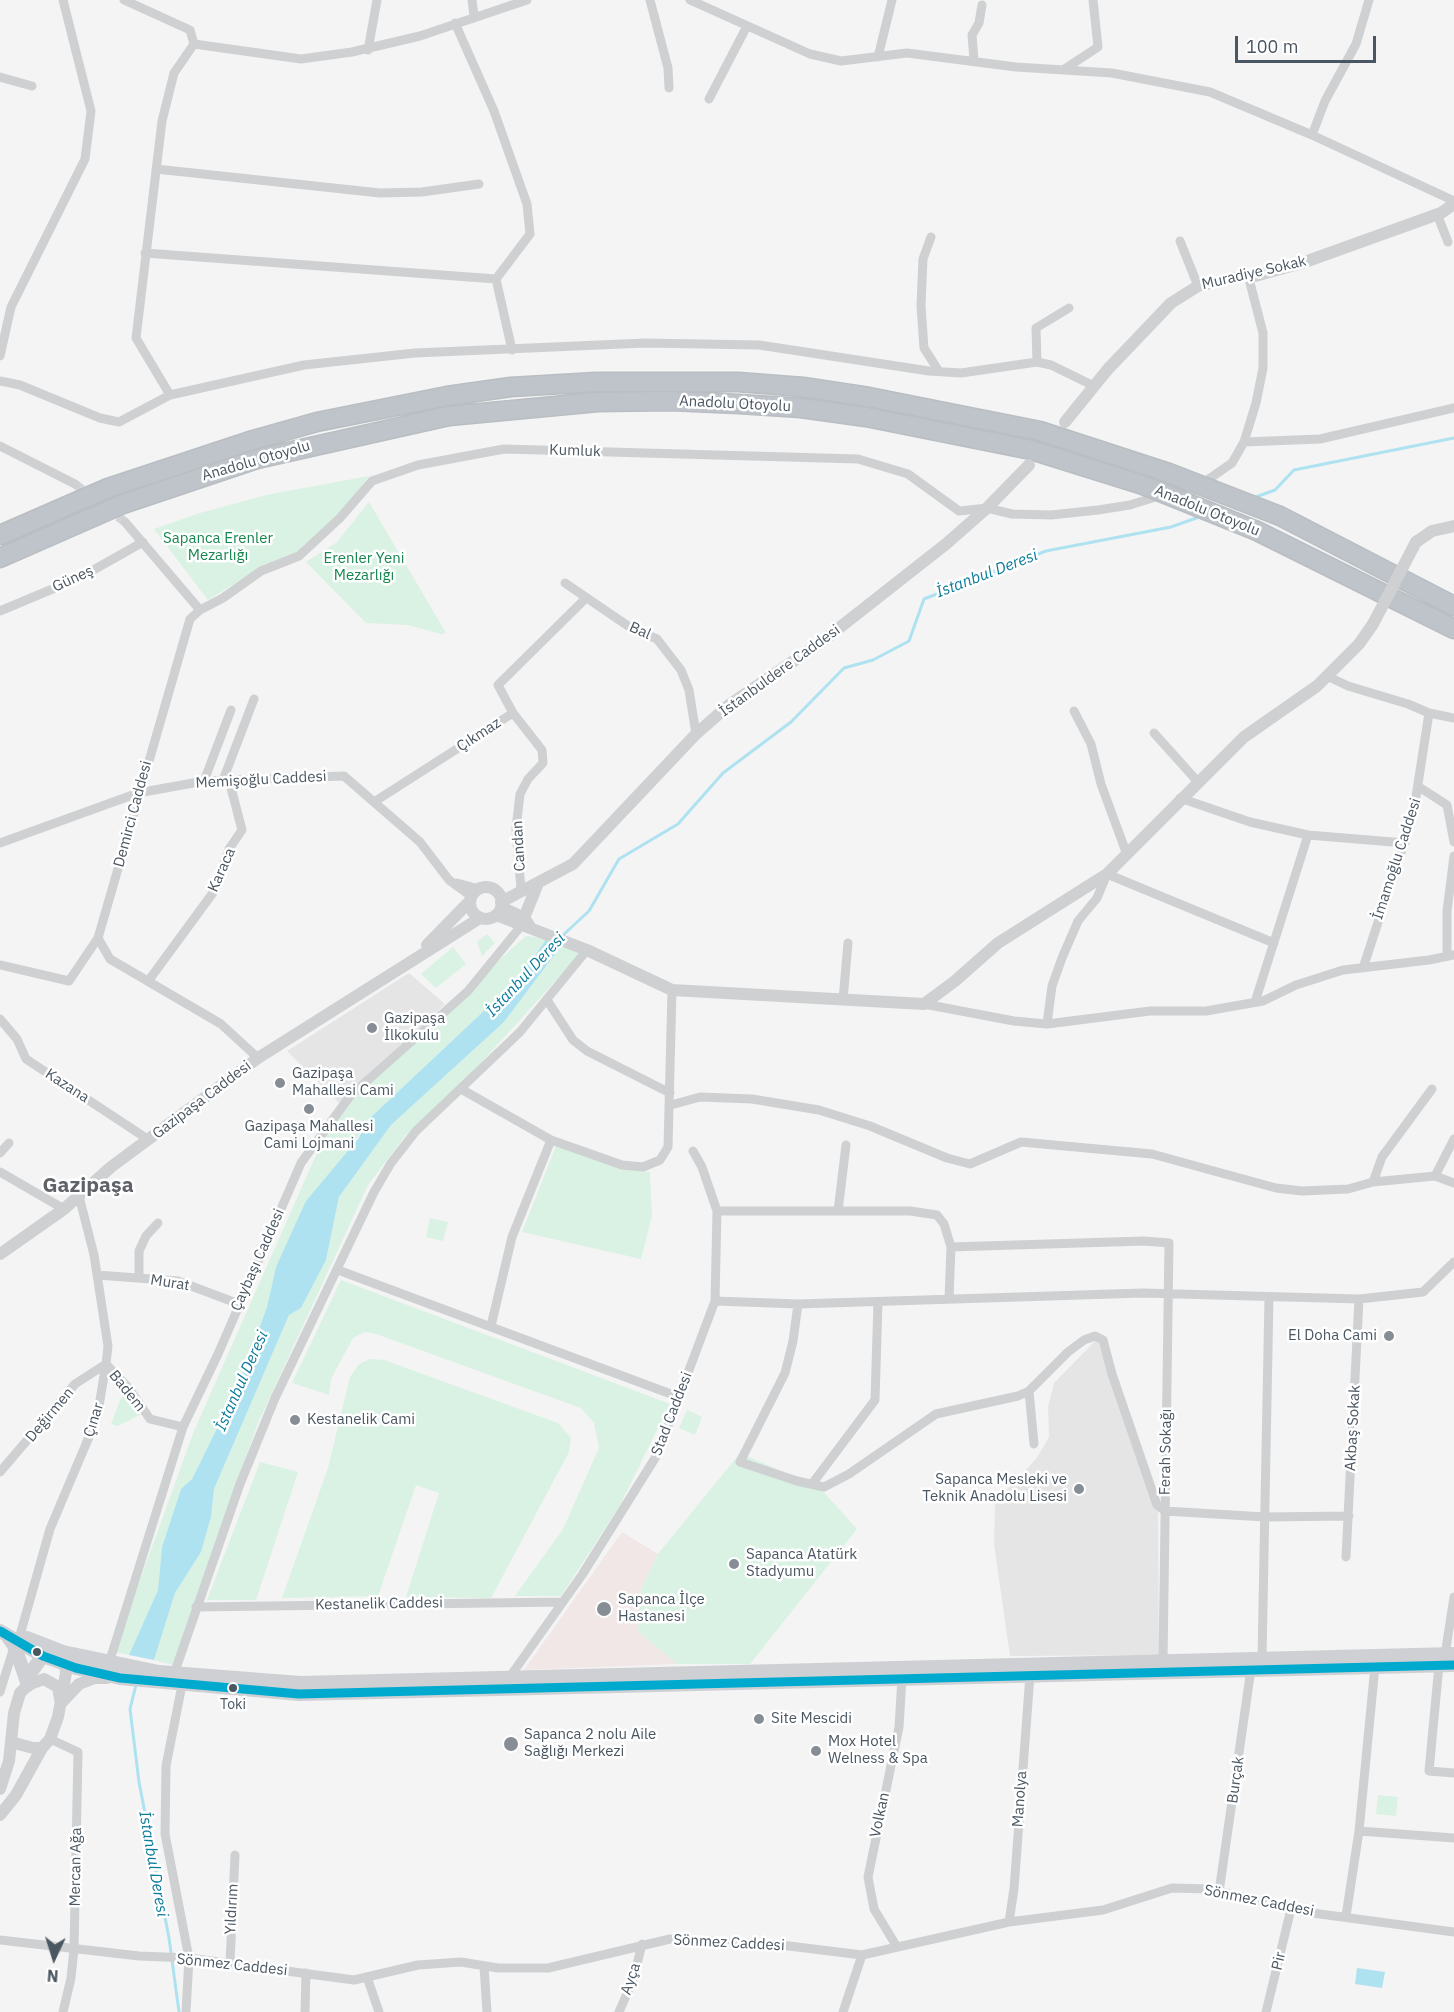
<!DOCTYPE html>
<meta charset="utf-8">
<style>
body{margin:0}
#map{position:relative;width:1454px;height:2012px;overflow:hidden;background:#f4f4f4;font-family:"IBM Plex Sans",sans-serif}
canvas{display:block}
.north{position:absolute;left:24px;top:1928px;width:60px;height:60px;-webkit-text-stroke:4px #fff;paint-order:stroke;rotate:184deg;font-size:16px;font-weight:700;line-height:24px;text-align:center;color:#4a5661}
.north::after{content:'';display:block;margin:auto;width:21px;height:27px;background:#4a5661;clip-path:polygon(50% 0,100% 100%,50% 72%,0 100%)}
.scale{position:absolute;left:1235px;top:36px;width:141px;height:27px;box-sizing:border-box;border:3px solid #4a5661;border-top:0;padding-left:8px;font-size:18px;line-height:21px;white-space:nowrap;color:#4a5661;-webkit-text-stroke:4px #fff;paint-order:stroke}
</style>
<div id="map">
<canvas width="1454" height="2012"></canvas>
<div class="north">N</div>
<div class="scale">100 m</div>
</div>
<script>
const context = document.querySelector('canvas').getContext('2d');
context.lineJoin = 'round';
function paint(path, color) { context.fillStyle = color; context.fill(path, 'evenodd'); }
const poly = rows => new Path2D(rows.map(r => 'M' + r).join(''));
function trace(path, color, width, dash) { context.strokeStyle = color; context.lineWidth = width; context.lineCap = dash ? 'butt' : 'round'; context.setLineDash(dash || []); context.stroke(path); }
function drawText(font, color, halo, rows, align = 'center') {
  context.font = font + ' "IBM Plex Sans",sans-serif'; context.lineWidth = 5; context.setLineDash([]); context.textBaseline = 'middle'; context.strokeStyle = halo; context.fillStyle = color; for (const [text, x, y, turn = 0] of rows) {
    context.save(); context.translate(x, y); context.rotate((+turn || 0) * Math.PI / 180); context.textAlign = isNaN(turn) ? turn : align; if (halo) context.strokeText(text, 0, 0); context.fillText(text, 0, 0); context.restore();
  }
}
const education = poly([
 [409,973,445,1004,339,1103,287,1051],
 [1097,1339,1158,1508,1159,1655,1010,1656,994,1544,995,1503,1036,1459,1049,1437,1048,1407,1054,1383]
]);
const medical = poly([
 [622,1532,658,1554,642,1587,638,1631,677,1664,524,1670]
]);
const green = poly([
 [369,476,337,518,297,553,254,572,208,600,154,529,200,513,266,495],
 [369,502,446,633,441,634,408,625,366,623,306,562,337,542],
 [487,934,495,943,482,956,477,942],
 [526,936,547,938,521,976,369,1119,276,1267,267,1307,238,1386,192,1479,181,1489,162,1547,158,1590,129,1655,114,1652,194,1431,339,1103],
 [562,945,580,954,467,1078,405,1136,368,1185,258,1423,173,1665,154,1660,175,1593,201,1552,211,1517,214,1489,289,1315,301,1308,326,1260,339,1197,391,1125,504,1022],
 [453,947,466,964,436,988,421,974],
 [556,1146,625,1169,650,1172,652,1216,641,1259,522,1232],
 [430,1218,448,1222,443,1241,426,1237],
 [341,1280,670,1404,620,1505,561,1596,515,1596,563,1529,599,1448,594,1423,581,1408,376,1334,365,1332,353,1338,331,1379,329,1395,292,1383],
 [370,1359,384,1360,558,1423,571,1438,569,1452,491,1598,406,1597,439,1493,416,1485,378,1596,282,1598,328,1468,350,1377,359,1364],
 [124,1390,140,1415,118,1426,111,1424],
 [687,1410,702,1417,695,1435,679,1428],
 [740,1453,820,1488,857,1529,750,1664,677,1664,638,1631,642,1587,658,1554],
 [260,1462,298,1472,256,1600,207,1600],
 [1378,1795,1398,1797,1396,1816,1376,1814]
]);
const water = poly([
 [547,938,562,945,504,1022,391,1125,339,1197,326,1260,301,1308,289,1315,214,1489,211,1517,201,1552,175,1593,154,1660,129,1655,158,1590,162,1547,181,1489,192,1479,238,1386,267,1307,276,1267,306,1201,358,1139,369,1119,521,976],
 [1357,1968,1385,1972,1382,1988,1355,1984]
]);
const stream = poly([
 [1253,498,1275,490,1294,470,1454,438],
 [562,936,589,911,619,859,678,824,723,773,791,722,844,668,873,660,909,641,924,599,1046,551,1171,527,1202,516],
 [136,1685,130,1709,139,1782,169,1938,179,2012]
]);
const minorTunnel = poly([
 [75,484,125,522]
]);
const minor = poly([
 [124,0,190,30,194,44,174,73,162,121,136,338,170,395],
 [472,0,474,16],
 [650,0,668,68,669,88],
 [690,0,810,54,841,61,907,53,1016,67,1112,73,1210,92,1312,135,1454,201],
 [455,23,494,111,527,204,530,234,496,279],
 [194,44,301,59,352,52,420,36,527,0],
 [368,50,377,0],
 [878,57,892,0],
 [974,60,972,35,979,23,982,5],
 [1063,70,1098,47,1093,0],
 [0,77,32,86],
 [709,99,747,26],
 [1312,135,1325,101,1356,44,1369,0],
 [156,169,380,193,422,192,479,184],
 [1437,214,1448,242],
 [931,237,923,259,921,306,924,348,938,370],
 [1180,241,1198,286],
 [145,253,496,279,512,350],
 [0,356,11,307,85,159,91,111,63,0],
 [1037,362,1036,328,1069,308],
 [0,381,20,385,100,418,119,422,170,395,304,365,415,353,645,343,759,345,929,371,961,373,1037,362,1051,365,1094,386],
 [1244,442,1320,439,1454,408],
 [0,446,75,484],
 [125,522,200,610,190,619,98,938,110,959,221,1024,258,1058],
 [565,583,631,628,657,639,681,670,689,690,696,734],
 [200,610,223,598,261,571,299,556,340,518,372,481,418,465,504,449,858,459,908,474,959,511,987,508,1012,514,1051,515,1098,510,1130,505,1206,481,1232,463,1244,442,1256,403,1263,368,1263,333,1248,275],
 [0,611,81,577,143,542],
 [1327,676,1348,686,1408,704,1429,713,1454,718],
 [1074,711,1091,744,1101,784,1126,852],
 [513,713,542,750,543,763,528,779,520,794,516,829,521,889],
 [1154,733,1198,782],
 [223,780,254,699],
 [204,781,231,710],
 [1419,787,1447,805,1454,842],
 [1180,798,1250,822,1308,835,1405,843],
 [374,802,513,713,498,685,586,598],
 [0,843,138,793,204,781,344,776,420,842,449,880,471,896],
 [457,883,479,889],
 [1447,956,1447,911,1454,856],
 [0,965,69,981,98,938],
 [1363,968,1413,816,1429,713],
 [149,980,215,890,229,849,242,830,229,780],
 [547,1000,573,1040,587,1051,670,1093],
 [843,1000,848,943],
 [1255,1002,1308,835],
 [924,1004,1014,1021,1047,1024,1150,1011,1206,1011,1263,1001,1296,985,1343,970,1429,960,1454,955],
 [0,1019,17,1039,26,1059,149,1140],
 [1047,1024,1052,986,1062,958,1078,921,1097,898,1107,874,1274,943],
 [461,1089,551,1140,622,1165,643,1167,660,1160,668,1147,672,990],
 [671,1105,700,1097,752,1099,819,1110,870,1126,947,1158,970,1164,1021,1142,1152,1154,1276,1188,1302,1191,1348,1189,1373,1182,1435,1176,1454,1183],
 [0,1153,9,1143],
 [0,1172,64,1209],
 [1435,1176,1454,1139],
 [1373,1182,1382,1157,1432,1089],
 [717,1211,910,1211,937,1215,944,1224,951,1247,949,1299],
 [838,1211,846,1145],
 [951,1247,1144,1241,1169,1243,1163,1661],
 [338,1270,679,1397],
 [97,1275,178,1281,239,1304],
 [139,1278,139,1251,146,1236,158,1223],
 [715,1301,798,1304,1143,1293,1359,1299,1423,1292,1454,1262],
 [798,1304,793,1341,785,1373,740,1462,797,1481,824,1487,849,1474,936,1414,1018,1396,1029,1391,1068,1352,1084,1340,1095,1336,1103,1340,1112,1374,1157,1505,1165,1511,1265,1517,1349,1516],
 [491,1326,512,1237,551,1140],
 [106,1364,128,1387,150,1419,183,1427],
 [1029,1391,1034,1444],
 [0,1472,75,1384,106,1364],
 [812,1484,875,1400,878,1302],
 [1346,1557,1359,1299],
 [196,1607,562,1602],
 [20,1635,50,1529,97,1418,106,1364,108,1346,94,1255,79,1196],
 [1445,1655,1454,1597],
 [1262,1658,1269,1297],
 [109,1663,183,1427,218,1354,301,1163,350,1096,468,991,521,926],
 [1439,1665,1429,1771,1454,1773],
 [174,1674,240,1484,275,1398,374,1192,391,1163,416,1131,520,1032,587,950],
 [509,1678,582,1575,657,1455,715,1301,717,1211,702,1167,693,1151],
 [182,1685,166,1766,165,1834,189,1958,186,2012],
 [0,1692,14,1647],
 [50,1739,78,1752,74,1949,71,1978,63,2012],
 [1359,1831,1454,1838],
 [1219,1892,1251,1669],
 [1346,1916,1359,1831,1375,1666],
 [1009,1922,1014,1889,1030,1675],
 [0,1940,139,1956,189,1958,354,1980,418,1965,461,1962,498,1968,548,1968,670,1939,781,1945,862,1955,1009,1922,1103,1910,1172,1888,1210,1889,1305,1912,1454,1932],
 [897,1947,874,1909,868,1877,899,1727,902,1678],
 [230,1963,235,1855],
 [484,1966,487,2012],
 [367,1977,379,2012],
 [305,2012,306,1973],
 [619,2012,633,1980,642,1944],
 [843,2012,862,1955],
 [1266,2012,1291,1909]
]);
const tertiary = poly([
 [1065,422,1108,369,1171,303,1198,286,1248,275,1255,276,1302,263,1441,213,1454,204],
 [1416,542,1432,531,1454,526],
 '470 903a16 16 0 1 1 32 0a16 16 0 1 1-32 0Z',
 [501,902,573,864,696,734,729,705,820,643,946,544,987,508,1029,465],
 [501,907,524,918,529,925],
 [496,915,587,950,672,990,924,1004,955,981,998,943,1107,874,1244,737,1317,686,1359,644,1373,624],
 [524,918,538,883],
 [427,945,470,901],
 [0,1254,64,1209,111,1167,258,1058,480,918],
 [61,1703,79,1684,95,1678,107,1678],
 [11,1742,33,1748,42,1748],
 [0,1789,9,1761,14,1713,20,1693,28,1685,44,1679,58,1687,60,1699],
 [0,1815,16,1795,42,1748,50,1739,58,1717,66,1673,65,1657]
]);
const secondary = poly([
 [0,1631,43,1656,76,1668,120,1678,299,1694,1454,1665],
 [8,1637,15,1647,28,1685],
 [27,1638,63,1652,159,1672,300,1683,1454,1654],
 [28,1685,31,1672,48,1649]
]);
const motorway = poly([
 [1280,516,1454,606],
 [1257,531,1454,629],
 [0,535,108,488,253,440,317,422,447,396,511,387,596,382,738,382,803,387,869,397,1040,431,1169,473],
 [0,558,123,504,257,459,449,416,598,402,671,401,739,404,801,408,866,417,1031,450,1143,485]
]);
const tertiaryBridge = poly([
 [1373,624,1416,542]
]);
const motorwayBridge = poly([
 [1169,473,1280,516],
 [1143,485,1257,531]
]);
const bus1 = poly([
 [0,1631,43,1656,76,1668,120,1678,299,1694,1454,1665]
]);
const markers = [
 [372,1028,6,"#868d94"],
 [280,1083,6,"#868d94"],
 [309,1109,6,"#868d94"],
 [1389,1336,6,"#868d94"],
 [295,1420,6,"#868d94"],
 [1079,1489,6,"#868d94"],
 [734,1564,6,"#868d94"],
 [604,1609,8,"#868d94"],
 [37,1652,5,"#4a5661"],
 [233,1688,5,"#4a5661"],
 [759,1719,6,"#868d94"],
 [511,1744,8,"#868d94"],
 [816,1751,6,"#868d94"]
];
const busNames = [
 ["Toki",233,1705]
];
const streetNames = [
 ["Muradiye Sokak",1254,273,-13],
 ["Anadolu Otoyolu",735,404,3],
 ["Kumluk",575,451,2],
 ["Anadolu Otoyolu",256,461,-16],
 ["Anadolu Otoyolu",1207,511,22],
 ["Güneş",73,579,-25],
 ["Bal",640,631,24],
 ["İstanbuldere Caddesi",780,671,-36],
 ["Çıkmaz",479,735,-33],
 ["Memişoğlu Caddesi",261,780,-3],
 ["Demirci Caddesi",133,814,-75],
 ["Candan",519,846,-93],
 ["İmamoğlu Caddesi",1397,859,-72],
 ["Karaca",222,870,-66],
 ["Kazana",67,1086,33],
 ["Gazipaşa Caddesi",202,1100,-37],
 ["Çaybaşı Caddesi",258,1260,-66],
 ["Murat",170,1283,9],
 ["Badem",127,1391,51],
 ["Stad Caddesi",672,1414,-69],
 ["Değirmen",50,1415,-50],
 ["Çınar",94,1420,-73],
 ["Akbaş Sokak",1353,1428,-87],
 ["Ferah Sokağı",1166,1452,-89],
 ["Kestanelik Caddesi",379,1604,-1],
 ["Burçak",1236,1780,-82],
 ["Manolya",1020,1799,-86],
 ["Volkan",880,1815,-78],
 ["Mercan Ağa",76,1867,-89],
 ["Sönmez Caddesi",1259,1901,11],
 ["Yıldırım",232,1909,-87],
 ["Sönmez Caddesi",729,1943,3],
 ["Pir",1279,1961,-77],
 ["Sönmez Caddesi",232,1965,6],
 ["Ayça",631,1979,-72]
];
const parkNames = [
 ["Sapanca Erenler",218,539],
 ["Mezarlığı",218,556],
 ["Erenler Yeni",364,559],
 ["Mezarlığı",364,576]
];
const poiNames = [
 ["Gazipaşa",384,1019],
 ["İlkokulu",384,1036],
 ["Gazipaşa",292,1074],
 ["Mahallesi Cami",292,1091],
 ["Gazipaşa Mahallesi",309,1127,"center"],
 ["Cami Lojmani",309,1144,"center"],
 ["El Doha Cami",1377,1336,"right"],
 ["Kestanelik Cami",307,1420],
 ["Sapanca Mesleki ve",1067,1480,"right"],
 ["Teknik Anadolu Lisesi",1067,1497,"right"],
 ["Sapanca Atatürk",746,1555],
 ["Stadyumu",746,1572],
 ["Sapanca İlçe",618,1600],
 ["Hastanesi",618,1617],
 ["Site Mescidi",771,1719],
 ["Sapanca 2 nolu Aile",524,1735],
 ["Sağlığı Merkezi",524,1752],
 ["Mox Hotel",828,1742],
 ["Welness & Spa",828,1759]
];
const waterNames = [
 ["İstanbul Deresi",987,574,-21],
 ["İstanbul Deresi",526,975,-47],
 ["İstanbul Deresi",242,1381,-66],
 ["İstanbul Deresi",153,1864,80]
];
const districtNames = [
 ["Gazipaşa",88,1186]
];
paint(education, '#e6e5e6');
paint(medical, '#f1e7e6');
paint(green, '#d9f2e3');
paint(water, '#aee2f0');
trace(stream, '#aee2f0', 3);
trace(minorTunnel, '#d2d4d7', 9, [9, 4.5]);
trace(motorway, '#b9bec3', 21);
trace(minor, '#ced0d2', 9);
trace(tertiary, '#ced0d2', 12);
trace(secondary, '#ced0d4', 14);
trace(motorway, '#bec4c9', 18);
trace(motorwayBridge, '#b9bec3', 21, []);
trace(tertiaryBridge, '#ced0d2', 12);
trace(motorwayBridge, '#bec4c9', 18);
trace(bus1, '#00a9ce', 9);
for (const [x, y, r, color] of markers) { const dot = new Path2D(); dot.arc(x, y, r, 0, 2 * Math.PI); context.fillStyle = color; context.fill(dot); trace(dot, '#fff', 2); }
drawText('14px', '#4a5661', '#fff', busNames);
drawText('15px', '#4a5661', '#fff', streetNames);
drawText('15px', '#17864f', '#fff', parkNames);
drawText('15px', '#4a5661', '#fff', poiNames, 'left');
drawText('italic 16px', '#0c7c9b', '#fff', waterNames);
drawText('bold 21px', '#5f6368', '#fff', districtNames);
</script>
